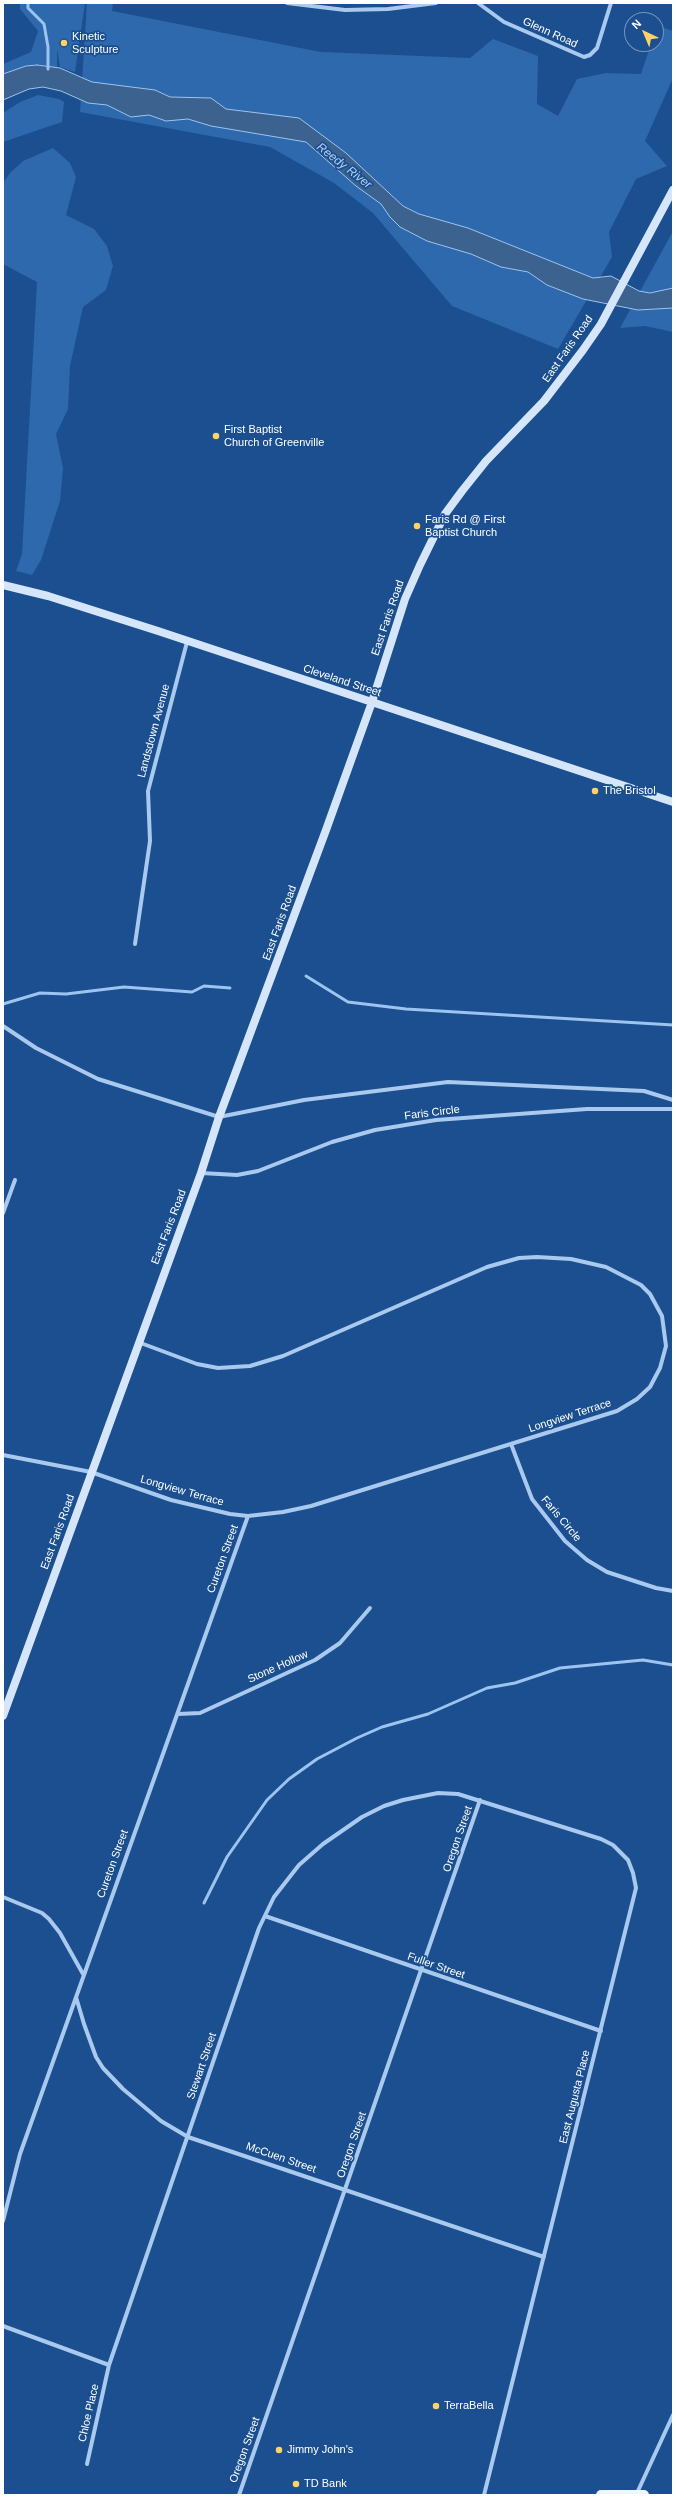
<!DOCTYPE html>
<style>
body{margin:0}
#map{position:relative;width:676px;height:2498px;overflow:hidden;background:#1b4f8f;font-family:Arial,sans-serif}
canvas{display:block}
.frame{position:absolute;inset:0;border:4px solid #fff;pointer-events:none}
.north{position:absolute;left:624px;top:12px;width:40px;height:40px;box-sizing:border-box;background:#1b4f8f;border:1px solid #7695bc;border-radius:50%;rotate:316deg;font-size:11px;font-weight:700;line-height:16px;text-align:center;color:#fff}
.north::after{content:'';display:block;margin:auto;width:14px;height:18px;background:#ffd166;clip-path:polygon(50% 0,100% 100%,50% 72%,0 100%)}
</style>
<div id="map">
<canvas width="676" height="2498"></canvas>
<div class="frame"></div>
<div class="north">N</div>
</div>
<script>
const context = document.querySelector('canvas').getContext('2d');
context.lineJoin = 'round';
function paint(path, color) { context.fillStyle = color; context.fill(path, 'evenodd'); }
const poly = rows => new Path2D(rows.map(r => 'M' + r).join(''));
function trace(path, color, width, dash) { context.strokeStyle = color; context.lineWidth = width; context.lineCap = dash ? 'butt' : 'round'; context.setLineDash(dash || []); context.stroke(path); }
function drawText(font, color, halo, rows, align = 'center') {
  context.font = font + ' Arial,sans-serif'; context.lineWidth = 3.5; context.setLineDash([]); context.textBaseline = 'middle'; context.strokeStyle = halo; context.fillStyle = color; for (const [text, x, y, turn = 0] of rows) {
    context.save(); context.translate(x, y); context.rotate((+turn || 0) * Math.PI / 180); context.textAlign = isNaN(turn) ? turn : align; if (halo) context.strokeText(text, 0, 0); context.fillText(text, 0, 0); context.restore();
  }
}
const green = poly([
 [20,3,85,3,75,72,60,67,57,49,57,68,26,66,3,74,3,64,31,52,38,31,20,9],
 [87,3,113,3,112,11,321,52,470,58,493,39,538,56,537,104,558,116,577,79,606,73,641,74,651,44,656,44,658,26,673,31,673,78,645,141,667,166,636,179,609,232,612,257,558,349,452,306,373,213,334,183,270,147,80,112],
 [38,95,59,99,64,102,62,122,3,142,3,113,20,102],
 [53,148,70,163,76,177,66,215,94,229,107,246,113,266,106,290,83,307,70,366,68,409,56,434,63,468,60,501,41,560,32,575,16,571,22,554,37,282,3,264,3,183,10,173,23,161],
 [673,231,673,332,645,326,620,328]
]);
const water = poly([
 [37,65,60,68,92,82,155,90,170,97,211,98,226,109,299,118,346,153,403,206,419,214,468,228,593,278,611,276,639,291,650,293,673,288,673,308,638,310,583,299,547,285,528,272,501,267,471,254,427,241,400,227,390,217,381,204,356,186,306,142,211,126,188,119,166,121,149,115,131,117,107,105,88,103,61,91,43,87,29,89,3,100,3,74,26,66,37,65]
]);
const stream = poly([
 [28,3,28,8,44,24,48,47,48,69],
 [306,976,348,1002,406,1009,673,1025],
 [3,1004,40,993,66,994,124,987,192,992,204,986,230,988],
 [204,1903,227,1857,267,1800,289,1779,317,1759,357,1738,382,1727,428,1714,487,1688,515,1683,560,1668,643,1660,673,1665]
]);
const street = poly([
 [287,3,345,10,388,9,436,3],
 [478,3,504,22,584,57,590,55,597,48,611,3],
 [135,944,150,841,148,791,187,642],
 [3,1026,36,1048,98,1079,219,1117,304,1100,448,1082,644,1091,673,1100],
 [201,1173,237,1175,258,1171,332,1142,375,1130,436,1120,587,1109,673,1109],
 [3,1213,15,1180],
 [511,1444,532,1499,565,1541,587,1560,607,1572,656,1588,673,1591],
 [3,1455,91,1472,171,1500,230,1514,248,1516,283,1512,311,1506,617,1411,637,1399,650,1387,660,1368,666,1346,662,1316,650,1294,641,1285,606,1267,571,1259,537,1257,519,1258,487,1267,283,1356,250,1366,218,1368,197,1364,138,1342],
 [178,1714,200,1713,315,1660,340,1643,370,1608],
 [3,1897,42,1913,49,1919,60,1933,83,1974],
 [265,1916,601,2031],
 [76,1997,84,2024,96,2057,103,2068,123,2089,161,2121,188,2137,544,2257],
 [3,2221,20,2154,248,1516],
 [3,2326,109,2365],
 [87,2464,109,2365,259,1928,274,1897,299,1865,323,1844,362,1817,384,1806,403,1800,438,1793,458,1794,601,1839,613,1845,628,1860,633,1873,636,1888,484,2495],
 [637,2493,673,2415],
 [239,2495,480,1800]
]);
const secondary = poly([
 [3,585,48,596,158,631,673,802],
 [3,1716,201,1173,219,1117,326,830,372,702,405,599,420,565,445,514,462,491,486,461,544,401,583,350,601,324,673,190]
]);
const primary = poly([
 [601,2495,644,2495]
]);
const markers = [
 [64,43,4,"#ffd166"],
 [216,436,4,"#ffd166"],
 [417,526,4,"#ffd166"],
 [595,791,4,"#ffd166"],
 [436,2406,4,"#ffd166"],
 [279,2450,4,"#ffd166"],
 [296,2484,4,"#ffd166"]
];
const streetNames = [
 ["Glenn Road",550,33,24],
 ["East Faris Road",568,349,-55],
 ["East Faris Road",388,618,-71],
 ["Cleveland Street",342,681,18],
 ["Landsdown Avenue",154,731,-75],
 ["East Faris Road",280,923,-70],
 ["Faris Circle",432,1113,-7],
 ["East Faris Road",169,1227,-69],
 ["Longview Terrace",570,1416,-18],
 ["Longview Terrace",182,1491,16],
 ["Faris Circle",561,1519,50],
 ["East Faris Road",58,1532,-70],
 ["Cureton Street",223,1559,-70],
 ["Stone Hollow",278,1667,-24],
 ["Oregon Street",458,1839,-71],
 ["Cureton Street",113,1864,-70],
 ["Fuller Street",436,1966,19],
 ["Stewart Street",202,2066,-71],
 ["East Augusta Place",575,2097,-76],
 ["Oregon Street",352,2145,-71],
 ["McCuen Street",281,2158,19],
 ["Chloe Place",89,2413,-77],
 ["Oregon Street",245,2450,-70]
];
const poiNames = [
 ["Kinetic",72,37],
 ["Sculpture",72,50],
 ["First Baptist",224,430],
 ["Church of Greenville",224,443],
 ["Faris Rd @ First",425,520],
 ["Baptist Church",425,533],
 ["The Bristol",603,791],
 ["TerraBella",444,2406],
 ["Jimmy John's",287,2450],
 ["TD Bank",304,2484]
];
const waterNames = [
 ["Reedy River",344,166,38]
];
paint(green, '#2e69ad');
paint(water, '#3c6290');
trace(water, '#9cc4f0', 1);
trace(stream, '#9cc4f0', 3);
trace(street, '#a9c9ee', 4);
trace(secondary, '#d6e6fa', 8);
trace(primary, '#f0f6ff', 10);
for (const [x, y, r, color] of markers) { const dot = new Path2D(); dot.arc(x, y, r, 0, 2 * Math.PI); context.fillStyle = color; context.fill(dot); trace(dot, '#1b4f8f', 1.5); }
drawText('11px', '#fff', '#1b4f8f', streetNames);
drawText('11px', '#fff', '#1b4f8f', poiNames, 'left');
drawText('italic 12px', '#b5d3f5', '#1b4f8f', waterNames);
</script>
